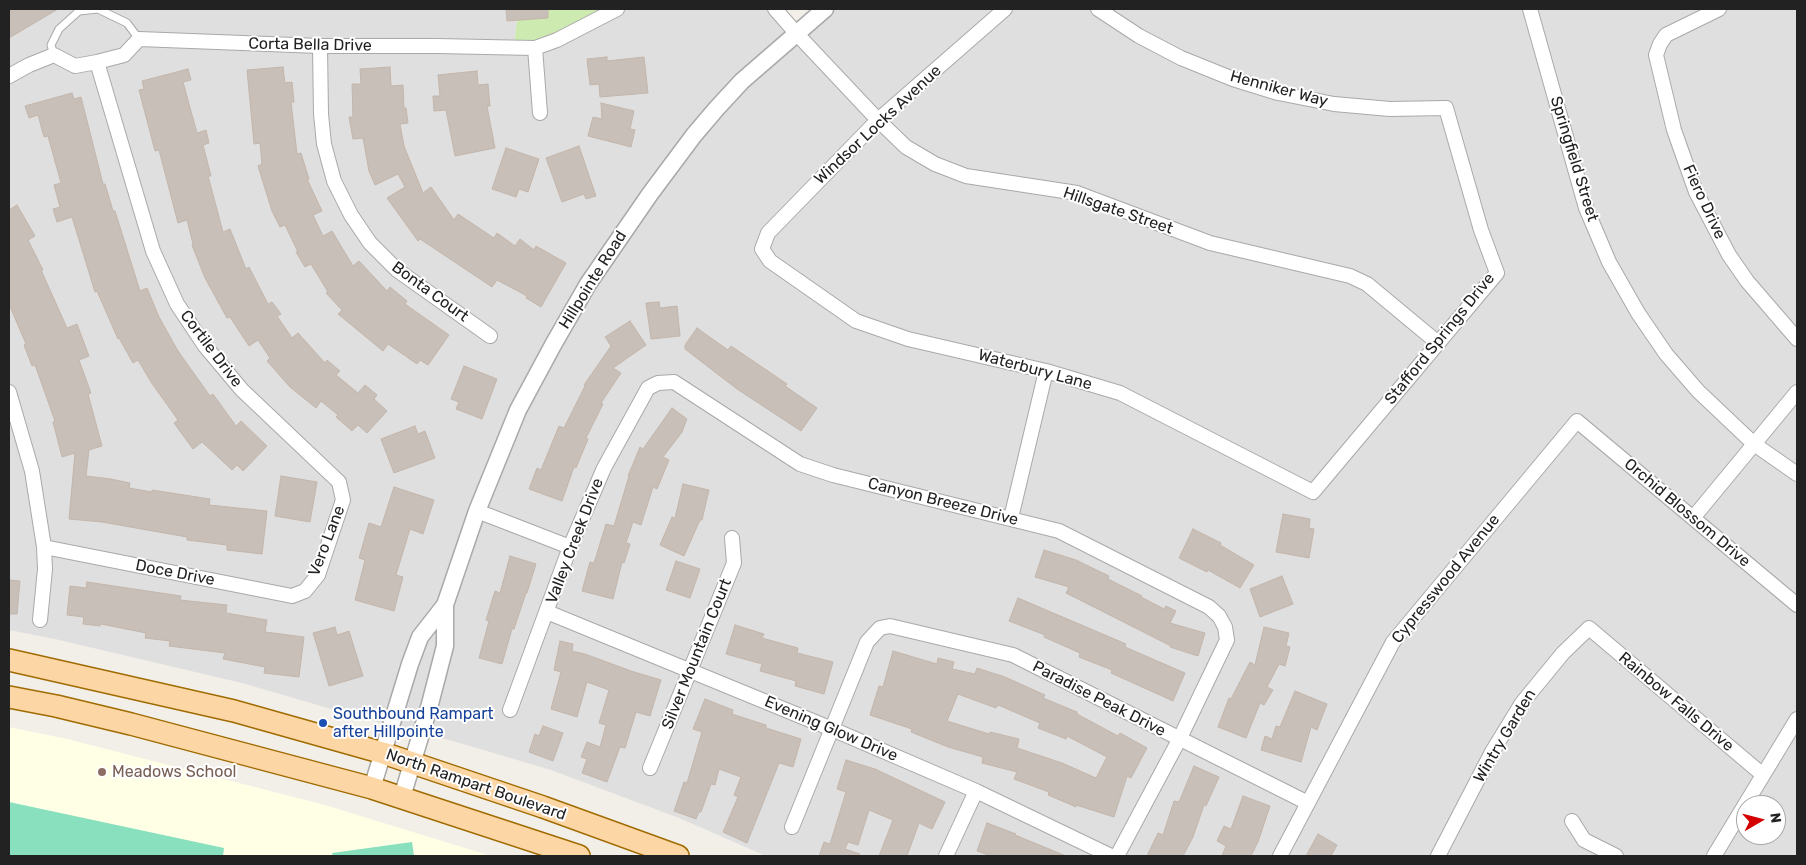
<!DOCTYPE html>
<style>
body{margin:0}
#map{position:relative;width:1806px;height:865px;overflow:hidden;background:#f2efe9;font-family:Rubik,sans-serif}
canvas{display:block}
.frame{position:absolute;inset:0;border:10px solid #222;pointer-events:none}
.north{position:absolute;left:1736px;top:795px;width:50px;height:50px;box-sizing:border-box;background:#fff;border:1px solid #a7a7a7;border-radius:50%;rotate:82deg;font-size:14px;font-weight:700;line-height:20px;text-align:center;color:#222}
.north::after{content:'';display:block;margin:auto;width:18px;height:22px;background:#d40000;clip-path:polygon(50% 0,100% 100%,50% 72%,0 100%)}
</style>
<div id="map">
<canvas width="1806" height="865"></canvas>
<div class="frame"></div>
<div class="north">N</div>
</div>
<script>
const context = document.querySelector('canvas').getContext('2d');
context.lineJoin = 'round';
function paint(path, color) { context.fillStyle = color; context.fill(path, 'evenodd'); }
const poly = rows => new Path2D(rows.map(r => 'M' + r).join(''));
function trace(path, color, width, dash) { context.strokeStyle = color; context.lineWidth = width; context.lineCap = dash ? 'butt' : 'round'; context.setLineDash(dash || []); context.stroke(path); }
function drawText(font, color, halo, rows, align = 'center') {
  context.font = font + ' Rubik,sans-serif'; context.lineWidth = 4; context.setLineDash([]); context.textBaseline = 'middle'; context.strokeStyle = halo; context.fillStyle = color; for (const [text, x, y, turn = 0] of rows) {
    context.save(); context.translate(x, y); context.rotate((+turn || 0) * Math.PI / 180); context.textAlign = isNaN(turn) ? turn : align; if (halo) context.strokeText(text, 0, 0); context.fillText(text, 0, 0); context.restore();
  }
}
const residential = poly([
 [9,9,518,9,514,48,617,9,775,9,796,33,825,9,1797,9,1797,856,766,856,679,818,551,770,453,741,362,718,242,683,55,639,9,630],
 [1746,805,1776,805,1776,835,1746,835]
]);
const education = poly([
 [9,727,67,739,325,805,491,856,9,856]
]);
const grass = poly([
 [518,9,617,9,603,17,514,48]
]);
const pitch = poly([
 [9,802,224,848,223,856,9,856],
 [412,842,414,856,333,856,332,853]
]);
const building = poly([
 [9,9,58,9,9,38,9,9],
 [506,9,548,9,548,18,507,21,506,9],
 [607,57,607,61,644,57,648,93,600,97,599,84,590,85,587,59,607,57],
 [283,67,285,83,292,82,294,102,291,102,297,154,301,153,309,179,307,179,322,211,313,215,323,236,332,231,353,266,359,261,387,291,390,287,407,301,405,304,449,335,428,365,420,360,417,364,388,344,383,351,338,314,342,310,326,293,328,292,311,264,305,267,296,252,298,252,285,225,280,227,272,211,258,166,262,164,260,143,254,144,247,70,283,67],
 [390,67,391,86,403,85,404,108,406,108,408,123,400,124,404,146,423,193,431,187,454,220,458,214,494,238,497,233,515,246,520,239,534,250,536,246,566,263,541,307,526,298,527,296,497,280,492,287,420,239,418,241,387,198,405,187,398,174,375,185,369,171,363,138,353,139,349,117,353,117,352,84,361,84,360,69,390,67],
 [188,69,191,80,183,82,197,133,206,130,209,143,203,145,211,176,208,176,223,232,230,229,246,269,249,267,268,304,272,302,281,314,277,316,292,338,298,333,325,363,327,360,340,371,336,375,358,393,365,385,377,395,374,399,387,411,367,433,358,425,352,431,336,417,338,415,321,401,316,408,290,387,267,361,270,358,258,340,249,346,230,317,227,318,205,278,192,245,193,244,187,220,178,223,159,150,155,151,139,90,144,89,142,81,188,69],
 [477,71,478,85,488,84,490,106,487,106,495,148,455,156,446,110,434,111,433,96,440,96,438,75,477,71],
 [72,93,74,99,81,97,103,184,105,184,113,211,115,211,140,291,147,288,159,317,178,351,210,396,213,394,236,426,241,421,267,446,243,471,237,465,232,470,202,442,193,449,174,423,178,420,151,382,138,360,133,363,119,338,118,339,97,291,95,292,72,217,57,222,53,209,60,207,54,185,61,183,48,136,44,137,38,115,29,118,25,106,72,93],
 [601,103,634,111,630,129,635,130,631,147,588,136,593,117,602,119,601,103],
 [579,146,596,196,586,199,584,194,562,202,546,158,579,146],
 [506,148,539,159,528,192,519,189,516,197,492,189,506,148],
 [17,205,35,236,28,240,43,270,41,270,67,328,77,324,89,356,79,360,91,393,88,394,102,446,89,450,86,476,111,479,130,483,129,488,152,492,152,490,210,499,209,505,267,511,262,554,227,550,227,545,187,540,187,537,102,522,69,519,75,453,62,457,53,422,55,421,35,365,32,366,24,345,26,344,9,304,9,210,17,205],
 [659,302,660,308,677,306,680,336,651,339,646,303,659,302],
 [630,321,646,345,613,368,621,373,601,403,603,404,586,438,588,439,576,468,574,467,562,501,529,489,537,468,541,470,559,426,564,428,585,386,584,385,611,346,605,337,630,321],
 [697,328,728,350,731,346,787,384,785,386,817,408,801,431,737,389,685,349,685,345,697,328],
 [464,366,497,379,482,419,456,409,459,402,451,399,464,366],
 [672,408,687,419,682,432,663,457,669,460,657,489,653,487,641,525,633,522,626,543,630,544,624,563,622,562,613,599,582,591,590,562,594,563,606,524,614,526,629,476,628,476,640,447,643,449,672,408],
 [415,426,418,434,425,431,435,458,394,473,381,439,415,426],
 [281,476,317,482,310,522,275,516,281,476],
 [683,484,709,490,702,520,700,520,684,556,660,545,672,517,675,518,683,484],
 [394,487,434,500,423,534,410,529,396,575,403,577,394,611,355,600,365,560,359,558,369,523,381,527,394,487],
 [1283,514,1310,519,1309,528,1314,529,1309,558,1276,552,1283,514],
 [1193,529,1221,543,1220,545,1254,565,1240,588,1208,570,1207,572,1179,558,1193,529],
 [1044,550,1076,560,1109,576,1108,579,1142,596,1141,597,1164,609,1166,606,1176,611,1170,623,1205,633,1198,656,1170,647,1171,646,1066,593,1069,587,1035,577,1044,550],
 [510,556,536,564,527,593,526,593,514,629,512,629,502,664,479,658,489,621,486,620,495,591,500,593,510,556],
 [676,561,700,569,690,598,666,590,676,561],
 [1282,576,1293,604,1260,617,1250,589,1282,576],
 [9,580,20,581,17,614,9,614,9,580],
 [87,582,181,596,180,600,227,605,226,613,267,620,265,632,304,637,299,677,264,673,265,667,223,659,225,653,169,646,170,641,145,638,146,633,101,624,100,626,83,624,84,617,67,615,70,586,86,588,87,582],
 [1018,598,1126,644,1125,647,1185,673,1173,701,1111,673,1112,670,1079,657,1080,653,1044,637,1045,635,1009,621,1018,598],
 [735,625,764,634,762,638,798,648,797,653,833,662,824,694,795,686,796,681,760,671,762,664,726,654,735,625],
 [335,627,337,635,349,631,363,676,329,686,313,633,335,627],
 [1264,627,1289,633,1286,646,1290,647,1285,666,1279,664,1267,687,1273,690,1264,705,1260,703,1246,738,1218,727,1229,698,1231,699,1250,662,1255,665,1264,627],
 [560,641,573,644,572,651,585,654,631,671,661,680,650,716,636,712,625,748,620,747,607,782,582,773,587,759,581,757,587,742,600,747,606,725,599,723,609,690,587,682,577,717,551,709,561,672,554,670,560,641],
 [893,651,937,664,938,658,954,662,952,669,975,674,977,668,1005,677,1045,695,1043,698,1077,712,1077,714,1118,736,1120,733,1147,748,1131,778,1127,776,1114,817,1076,805,1076,807,1048,795,1049,792,1014,779,1017,772,982,763,983,757,948,747,911,732,912,729,870,715,879,686,883,687,893,651],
 [958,694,996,708,998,705,1040,723,1038,728,1066,739,1067,736,1107,757,1096,778,1062,763,1017,748,1019,739,990,732,989,734,947,721,958,694],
 [1295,691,1327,704,1317,730,1311,727,1301,762,1261,750,1265,736,1272,739,1276,726,1280,727,1295,691],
 [705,699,733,710,732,714,766,725,766,728,801,739,793,767,779,763,747,843,723,832,738,797,734,795,741,777,719,769,715,785,711,784,701,812,699,812,696,819,674,811,684,782,687,783,702,732,693,729,705,699],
 [543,726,563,733,553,761,529,752,535,734,539,736,543,726],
 [846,760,875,769,945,802,932,829,919,823,907,856,879,856,893,820,869,810,858,845,848,842,845,849,860,854,859,856,819,856,824,842,830,844,846,792,837,789,846,760],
 [1194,766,1219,777,1206,806,1204,805,1193,837,1183,856,1147,856,1158,833,1163,835,1174,801,1179,802,1194,766],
 [1243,796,1270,806,1258,842,1251,856,1222,856,1226,846,1217,841,1224,826,1231,829,1243,796],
 [987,823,1016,834,1015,835,1066,856,991,856,977,851,987,823],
 [1318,834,1337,845,1331,856,1306,856,1318,834]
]);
const service = poly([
 [54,55,51,45,59,29,79,11,98,9,127,23,139,39]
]);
const minor = poly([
 [775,9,796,33,878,120,906,147,935,164,966,176,1077,193,1210,243,1350,276,1367,284,1438,343],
 [1005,9,878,120,768,233,762,249,770,261,856,321,908,339,1046,371,1120,393,1313,492,1497,273,1481,230,1446,108,1390,109,1334,104,1278,93,1233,79,1181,58,1139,36,1098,9],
 [1530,9,1586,208,1609,262,1638,313,1666,354,1698,391,1754,444,1797,474],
 [1719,9,1666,35,1660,44,1656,55,1674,130,1696,192,1729,255,1747,281,1797,339],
 [320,46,321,114,324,144,334,181,351,215,370,243,397,270,490,336],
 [535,48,540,113],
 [9,76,29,65,54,55,75,66,97,62,124,55,139,39,320,46,437,46,535,48,557,40,617,9],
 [9,392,32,471,44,547,45,569,40,620],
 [477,511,570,547],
 [1011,518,1046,371],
 [1693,518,1797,392],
 [44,547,292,596,305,591,318,575,343,500,339,482,242,390,205,346,177,304,153,251,97,62],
 [547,612,832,729,976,791,1111,856],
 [510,710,570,547,604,468,648,388,658,383,674,382,800,464,833,475,1059,531,1209,607,1219,616,1225,627,1227,640,1179,740,1117,856],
 [650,768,734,563,732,538],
 [1572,821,1584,840,1616,856],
 [792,827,867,642,880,628,890,626,1013,655,1308,803],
 [946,856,976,791],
 [1280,856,1393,642,1577,421,1797,605],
 [1438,856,1492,752,1522,703,1563,653,1589,628,1763,775],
 [1714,856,1797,719]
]);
const tertiary = poly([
 [372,788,410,664,420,637,445,605,477,511,518,410,553,345,588,284,650,194,694,135,717,108,742,81,825,9],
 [402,797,430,704,445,646,445,605]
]);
const primary = poly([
 [9,660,234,711,383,753,543,807,678,856],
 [9,697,56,706,131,724,372,788,579,856]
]);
const markers = [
 [323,723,5,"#1a4fb4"],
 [102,772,5,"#8d6e63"]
];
const streetNames = [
 ["Corta Bella Drive",310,45,1],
 ["Henniker Way",1279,89,15],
 ["Windsor Locks Avenue",878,125,-43],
 ["Springfield Street",1574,159,73],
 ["Fiero Drive",1704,202,65],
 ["Hillsgate Street",1118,211,19],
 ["Hillpointe Road",593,280,-58],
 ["Bonta Court",430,292,36],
 ["Stafford Springs Drive",1440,339,-51],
 ["Cortile Drive",211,349,53],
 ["Waterbury Lane",1035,370,15],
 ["Canyon Breeze Drive",943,502,14],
 ["Orchid Blossom Drive",1687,513,40],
 ["Vero Lane",327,541,-69],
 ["Valley Creek Drive",575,541,-69],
 ["Doce Drive",175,573,11],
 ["Cypresswood Avenue",1446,579,-51],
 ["Silver Mountain Court",697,654,-68],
 ["Paradise Peak Drive",1099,699,27],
 ["Rainbow Falls Drive",1676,702,40],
 ["Evening Glow Drive",831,729,23],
 ["Wintry Garden",1505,736,-59],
 ["North Rampart Boulevard",476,785,19]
];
const transitNames = [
 ["Southbound Rampart",333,714],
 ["after Hillpointe",333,732]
];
const educationNames = [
 ["Meadows School",112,772]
];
paint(residential, '#e0dfdf');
paint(education, '#ffffe5');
paint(grass, '#cdebb0');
paint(pitch, '#88e0be');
paint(building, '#c7bfb8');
trace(building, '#c4b6ab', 1);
trace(service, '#a9a9a9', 9);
trace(minor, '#a9a9a9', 16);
trace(tertiary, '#a9a9a9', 19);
trace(primary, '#a06b00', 24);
trace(service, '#fff', 7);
trace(minor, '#fff', 14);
trace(tertiary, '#fff', 16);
trace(primary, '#fcd6a4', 21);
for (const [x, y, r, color] of markers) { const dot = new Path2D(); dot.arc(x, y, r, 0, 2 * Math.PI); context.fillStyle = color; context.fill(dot); trace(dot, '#fff', 2); }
drawText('16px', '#222', '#fff', streetNames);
drawText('16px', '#164399', '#fff', transitNames, 'left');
drawText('16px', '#785e54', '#fff', educationNames, 'left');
</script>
